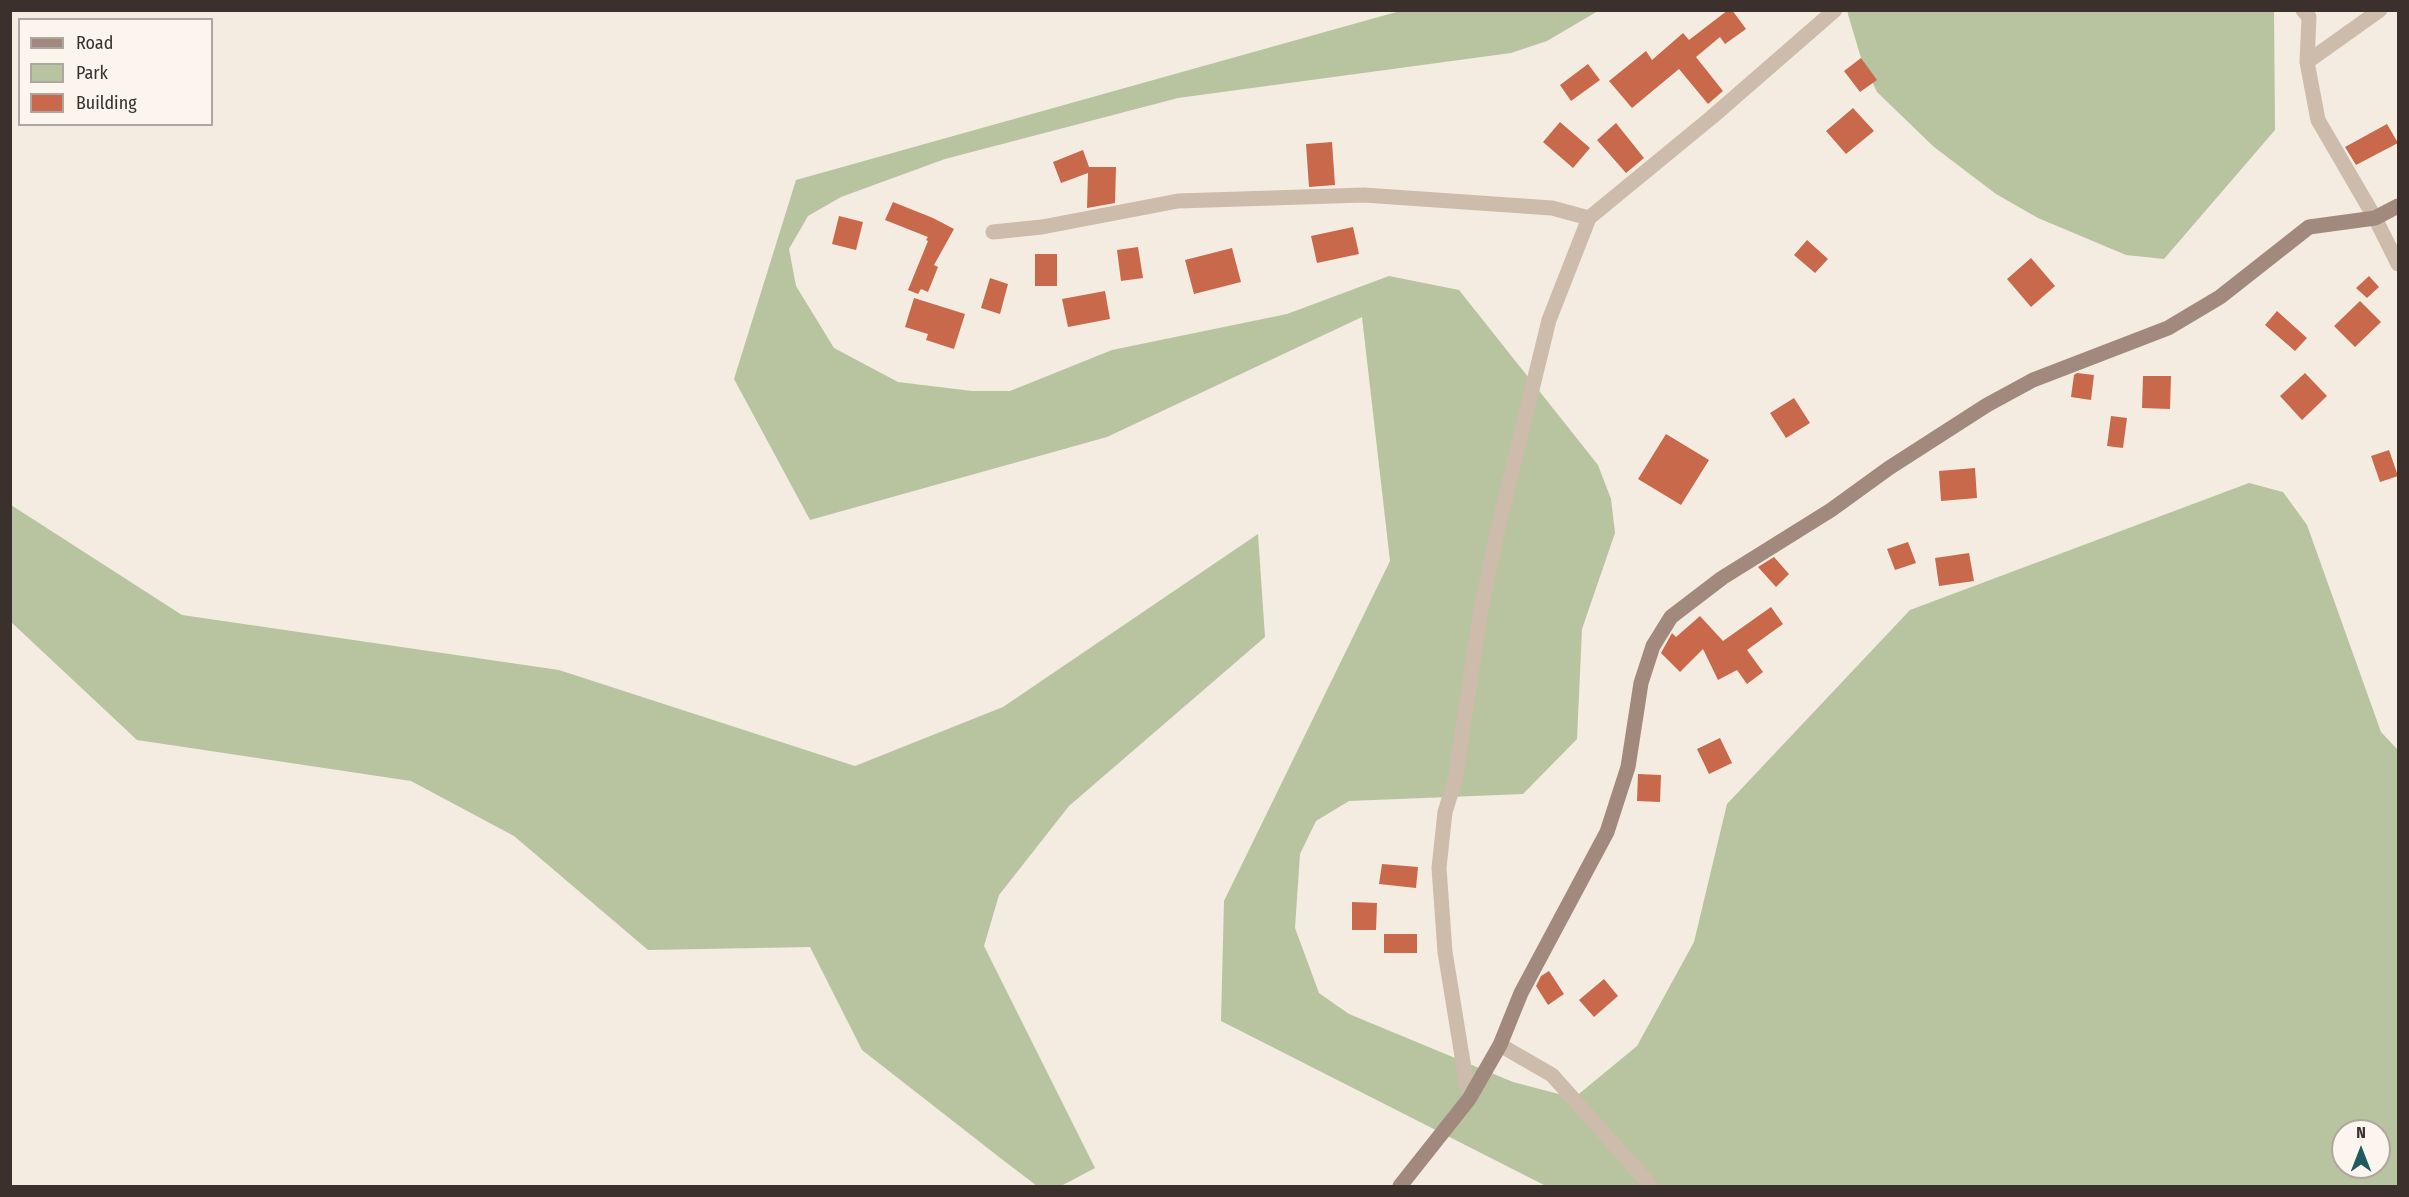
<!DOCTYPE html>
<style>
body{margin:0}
#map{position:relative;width:2409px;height:1197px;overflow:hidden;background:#f4ebe1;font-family:"Fira Sans Condensed",sans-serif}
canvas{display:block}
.frame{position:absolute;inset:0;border:12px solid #3b302b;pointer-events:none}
.legend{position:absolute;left:18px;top:18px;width:195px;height:108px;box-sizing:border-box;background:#fbf5ee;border:2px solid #aea6a0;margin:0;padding:8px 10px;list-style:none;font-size:18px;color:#3b302b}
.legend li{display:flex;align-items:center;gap:12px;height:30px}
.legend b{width:30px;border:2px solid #aea6a0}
.north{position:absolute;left:2331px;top:1119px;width:60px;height:60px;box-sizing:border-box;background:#fbf5ee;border:2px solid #aea6a0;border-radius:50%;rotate:0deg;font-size:16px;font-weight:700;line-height:24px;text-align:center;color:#3b302b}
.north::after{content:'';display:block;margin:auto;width:21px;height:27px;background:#1f5a5e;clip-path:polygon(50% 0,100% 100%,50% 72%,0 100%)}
</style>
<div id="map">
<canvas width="2409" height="1197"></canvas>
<div class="frame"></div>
<ul class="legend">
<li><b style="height:8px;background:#a18a7d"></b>Road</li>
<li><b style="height:16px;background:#b8c4a0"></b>Park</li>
<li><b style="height:16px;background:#c8694b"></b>Building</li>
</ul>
<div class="north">N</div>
</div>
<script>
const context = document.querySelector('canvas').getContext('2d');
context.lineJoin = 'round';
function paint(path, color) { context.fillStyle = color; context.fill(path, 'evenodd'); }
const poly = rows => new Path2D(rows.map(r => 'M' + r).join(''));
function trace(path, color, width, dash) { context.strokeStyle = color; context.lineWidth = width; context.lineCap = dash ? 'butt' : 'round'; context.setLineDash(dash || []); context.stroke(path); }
const green = poly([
 [1400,11,1598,11,1547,41,1511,53,1178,98,945,159,841,197,808,216,789,249,796,286,834,348,898,382,972,391,1010,391,1112,350,1287,314,1389,276,1459,290,1598,465,1611,499,1615,533,1582,629,1577,739,1523,794,1349,801,1316,821,1300,854,1295,928,1319,993,1349,1014,1513,1082,1574,1098,1637,1046,1694,942,1727,804,1910,610,2249,483,2283,492,2307,525,2381,732,2398,750,2398,1186,1546,1186,1221,1021,1224,901,1390,561,1362,317,1107,437,810,520,734,379,796,180],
 [2343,1131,2379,1131,2379,1167,2343,1167],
 [1847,11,2274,11,2275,130,2164,259,2126,255,2038,218,1996,194,1934,147,1877,92,1861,58],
 [11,505,182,615,559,670,855,766,1003,707,1258,534,1265,637,1069,806,999,895,984,946,1095,1168,1061,1186,1037,1186,999,1157,862,1050,810,947,648,950,514,836,411,781,137,740,11,622]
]);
const building = poly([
 [1728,10,1732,10,1746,29,1725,44,1720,37,1696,57,1723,91,1708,104,1679,69,1632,108,1609,81,1646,51,1652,60,1683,33,1689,40],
 [1861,58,1877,80,1860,92,1844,71],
 [1588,64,1600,80,1571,101,1560,85],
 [1853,108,1874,131,1846,154,1826,131],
 [1560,122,1590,148,1573,168,1543,142],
 [1616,123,1644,158,1626,173,1597,140],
 [2387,124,2398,143,2356,165,2345,147],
 [1332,142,1335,185,1309,187,1306,144],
 [1083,150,1089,167,1116,167,1115,203,1087,208,1088,173,1061,183,1053,162],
 [893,202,933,218,954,229,934,265,938,267,928,292,921,289,918,294,908,290,928,241,926,240,928,237,885,220],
 [839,216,863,222,856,250,832,244],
 [1353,227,1359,254,1317,263,1311,236],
 [1807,240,1828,259,1815,273,1794,255],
 [1138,247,1143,278,1121,281,1117,250],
 [1232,248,1241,282,1194,294,1185,260],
 [1035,254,1057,254,1057,286,1035,286],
 [2031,258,2055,286,2031,307,2007,279],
 [2369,276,2379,287,2367,298,2356,288],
 [990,278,1008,284,1000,314,981,308],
 [1105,291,1110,319,1068,327,1062,299],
 [914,298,965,314,954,349,926,340,928,334,905,327],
 [2360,301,2381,322,2355,347,2334,326],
 [2277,311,2307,338,2295,351,2265,325],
 [2077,373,2094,375,2091,400,2071,397,2074,375],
 [2305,373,2327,396,2302,420,2280,396],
 [2143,376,2171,376,2170,409,2142,408],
 [1794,398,1810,423,1786,438,1770,413],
 [2111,416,2127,418,2123,448,2107,446],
 [1666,434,1709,460,1681,505,1638,479],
 [2389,450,2398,476,2380,482,2371,456],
 [1975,468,1977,498,1941,501,1939,471],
 [1908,542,1916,563,1895,570,1887,549],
 [1969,553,1974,581,1939,586,1935,558],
 [1774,557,1789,574,1776,587,1758,567],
 [1771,607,1783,624,1747,650,1763,672,1747,684,1737,670,1718,680,1703,649,1680,672,1661,653,1672,633,1676,637,1700,616,1723,641],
 [1720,738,1732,763,1709,774,1697,749],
 [1638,774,1661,775,1660,802,1637,801],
 [1382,864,1418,867,1416,888,1379,884],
 [1352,902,1377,903,1376,930,1352,930],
 [1384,934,1417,934,1417,953,1384,953],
 [1549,971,1564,994,1548,1005,1536,986,1541,976],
 [1604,979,1618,996,1594,1017,1579,1000]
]);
const street = poly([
 [2303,10,2309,17,2307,62,2318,120,2375,218,2398,264],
 [2307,62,2380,10],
 [993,232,1042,227,1178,201,1364,195,1552,208,1589,218],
 [1500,1045,1552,1075,1651,1186],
 [1469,1099,1445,952,1439,868,1445,812,1455,780,1481,609,1499,524,1549,320,1589,218,1712,117,1835,10]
]);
const secondary = poly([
 [1400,1186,1469,1099,1500,1045,1521,993,1607,832,1628,767,1641,683,1653,646,1671,617,1722,578,1831,510,1889,468,1987,405,2033,380,2168,328,2220,297,2309,227,2375,218,2398,206]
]);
paint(green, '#b8c4a0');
paint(building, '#c8694b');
trace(street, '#cdbbac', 15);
trace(secondary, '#a18a7d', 15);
</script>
